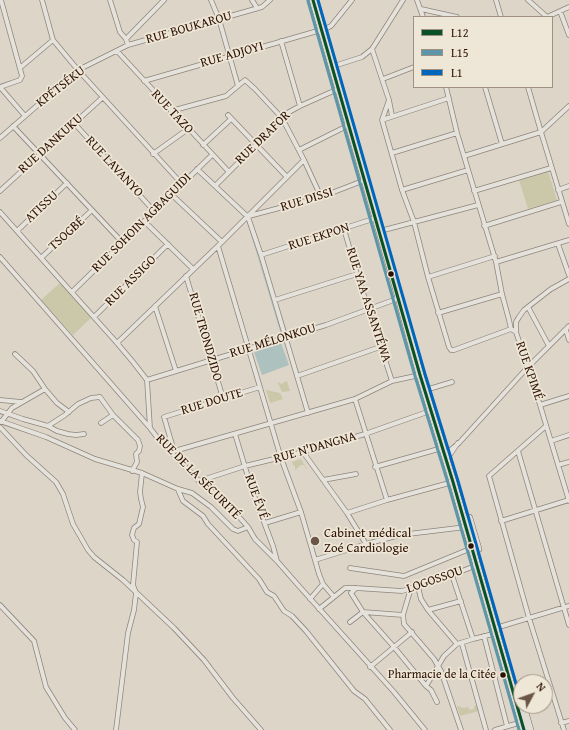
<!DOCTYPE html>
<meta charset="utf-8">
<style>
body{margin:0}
#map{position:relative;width:569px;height:730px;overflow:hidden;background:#ddd6c8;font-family:"Gentium Book Plus",serif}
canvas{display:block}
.legend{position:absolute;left:413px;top:16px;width:140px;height:72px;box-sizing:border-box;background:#eee6d6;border:1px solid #a09081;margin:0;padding:5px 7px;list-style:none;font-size:12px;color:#2c1002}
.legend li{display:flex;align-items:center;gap:8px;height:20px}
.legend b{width:20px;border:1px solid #a09081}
.north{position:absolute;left:513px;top:674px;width:40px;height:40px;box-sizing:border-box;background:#eee6d6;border:1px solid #a09081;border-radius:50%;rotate:49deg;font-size:11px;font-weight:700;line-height:16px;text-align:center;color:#2c1002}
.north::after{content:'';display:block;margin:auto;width:14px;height:18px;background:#6a5547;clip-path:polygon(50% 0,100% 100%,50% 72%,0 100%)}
</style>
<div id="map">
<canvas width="569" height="730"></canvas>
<ul class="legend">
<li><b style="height:5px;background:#095228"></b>L12</li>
<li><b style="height:5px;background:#5e96a9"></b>L15</li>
<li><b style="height:5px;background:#0065bd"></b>L1</li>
</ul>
<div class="north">N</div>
</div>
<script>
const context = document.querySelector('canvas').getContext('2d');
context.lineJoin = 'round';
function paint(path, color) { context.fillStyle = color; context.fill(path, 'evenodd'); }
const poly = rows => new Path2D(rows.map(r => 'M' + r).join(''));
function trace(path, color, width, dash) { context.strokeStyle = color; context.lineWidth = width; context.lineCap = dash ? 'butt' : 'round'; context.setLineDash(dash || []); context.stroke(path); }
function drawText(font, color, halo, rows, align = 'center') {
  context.font = font + ' "Gentium Book Plus",serif'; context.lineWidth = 3.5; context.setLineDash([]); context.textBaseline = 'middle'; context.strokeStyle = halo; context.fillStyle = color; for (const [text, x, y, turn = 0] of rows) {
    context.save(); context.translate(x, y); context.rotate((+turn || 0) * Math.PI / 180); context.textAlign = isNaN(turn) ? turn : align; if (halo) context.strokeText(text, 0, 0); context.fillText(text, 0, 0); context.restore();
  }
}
const green = poly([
 [548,171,557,200,528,209,519,180],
 [61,282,92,317,73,335,41,300],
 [287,381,290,391,282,392,278,383,279,382,281,384],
 [266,390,280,393,283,399,270,403],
 [301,459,307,469,306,469,304,465,301,465,295,470,295,466,293,465,292,462],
 [477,704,479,711,460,716,457,706,464,708,468,707,470,710,474,709,474,707]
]);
const water = poly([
 [281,343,289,365,262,375,254,352]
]);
const stream = poly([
 [248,223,282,336],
 [278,306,287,333],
 [284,341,288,351]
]);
const minor = poly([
 [1,0,22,76,20,80,0,87,25,116],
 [42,0,53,40,78,70,182,184],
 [110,0,120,32,126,39,128,45],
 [211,0,219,19,238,86],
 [252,0,257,8],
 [417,0,423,17],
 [496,0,501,17],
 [528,0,547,17],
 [421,9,457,17],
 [560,11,569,35],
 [547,17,569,7],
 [325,29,331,26,352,0],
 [126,39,164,0],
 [281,41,300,106],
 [372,49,389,100,392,116],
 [117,51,229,172],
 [21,67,53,40],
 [331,67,362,57,372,49,403,0],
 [383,79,414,67],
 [144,81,321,30],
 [446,87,457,133,496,262,502,294,509,320,511,329,516,332,540,405,569,501],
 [485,87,502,144],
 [528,87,541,132,569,224],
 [389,100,382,120,402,190,414,222,428,277,449,347,451,350,454,350,511,329],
 [171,111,226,96,245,80,255,89,282,118,304,160,321,197],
 [228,115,287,177],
 [382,120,449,98],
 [74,123,154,211],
 [13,126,122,242],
 [0,138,78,70,128,45,262,7,270,0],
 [203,145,231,119],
 [299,150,349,125],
 [392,153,457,133],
 [153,154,188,129],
 [464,156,541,132,569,106],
 [197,169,248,217,261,255,308,413],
 [215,186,289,112,300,106,338,89],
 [402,190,468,170],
 [558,190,569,186],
 [0,191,102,98],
 [474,191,551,168],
 [171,194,222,242],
 [0,212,117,343,133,362,147,380,150,428,160,441,199,481,226,503,240,518,248,527,255,539,277,561,298,585,394,692,425,730],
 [249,216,321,197,365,180],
 [144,221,193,269],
 [484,226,561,202],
 [344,229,357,274,392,381],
 [384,230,478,205],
 [17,231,67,183],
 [558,244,569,275],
 [218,246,281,458,301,512,319,574,323,584],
 [261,255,376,218],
 [0,257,150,428],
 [41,258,92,210],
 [496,262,569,240],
 [186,276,223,398],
 [428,277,495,256],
 [72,292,212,155],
 [275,300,357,274],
 [155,306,176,371],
 [528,307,549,346],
 [438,313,502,294],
 [94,317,168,244],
 [566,330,569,340],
 [516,332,516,322,519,317,524,310,551,289,569,279],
 [117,343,222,242,304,160],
 [15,354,33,371,45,389,57,403,69,412],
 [297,376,380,347],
 [147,380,326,325,399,298],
 [429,389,452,382],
 [355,399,387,500],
 [0,400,21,402],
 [540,405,569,396],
 [0,411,23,419,48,426,57,431,68,434,76,435,84,434],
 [0,421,46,437,95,459,142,473,178,489,192,493,211,507,233,529,238,531,248,527],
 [1,422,12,408,45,389],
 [101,423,113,415],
 [48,426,65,415,78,404,91,398,100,397,113,415,138,440,140,446,139,451,136,454,137,462,132,471],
 [546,426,489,476,529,618,564,730],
 [0,427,26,455,56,482,63,494,73,524,88,550,94,557,123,580,174,628,204,660,233,698,261,730],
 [235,434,252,490,273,546,277,561],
 [551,441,569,435],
 [174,451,164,417,260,387],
 [518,451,569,625],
 [171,452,355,399,392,381,420,375],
 [303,452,347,513,366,544],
 [448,452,459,443,527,368,569,326],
 [449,456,458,443],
 [558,465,569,462],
 [375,467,442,448],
 [323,480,356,474],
 [199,481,245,466,303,452,365,434,430,411],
 [178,489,179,492,183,501,203,516,208,524,259,579,267,592,274,596,284,611,292,616,306,631,354,691,365,699,390,730],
 [347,513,387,500,453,482],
 [501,521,569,500],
 [265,523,301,512],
 [315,560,366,544,400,535,466,527],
 [350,568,404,576,472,548],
 [452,575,473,639],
 [418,587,421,599,428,610,457,644],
 [356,588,351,593,363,612,394,647,426,686,431,690,437,702],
 [411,588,403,615,404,624,434,659,441,671,461,730],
 [310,599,323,584,334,597,345,588,356,588,402,591,452,575,477,565],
 [0,605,34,641,46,687,65,718,75,730],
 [319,609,334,597],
 [428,610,461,601],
 [350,622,363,612,403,615],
 [499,627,569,606],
 [484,636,507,726],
 [462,644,486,730],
 [370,667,412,632],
 [426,686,444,656,457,644,473,639,497,633],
 [561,723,569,721],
 [116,730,128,633,134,610,136,593,133,585,137,542,134,540,132,535,134,528,139,524,143,507,141,499,140,492,142,473],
 [495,730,522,722]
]);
const trunk = poly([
 [313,0,399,298,420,375,453,482,524,730],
 [469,518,478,549],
 [517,686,521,699],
 [523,706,530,730]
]);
const bus1 = poly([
 [313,0,420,375,453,482,524,730]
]);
const bus2 = poly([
 [308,1,415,376,448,483,519,730]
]);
const bus3 = poly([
 [318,0,425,374,458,481,521,701]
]);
const markers = [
 [391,274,3.5,"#2c1002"],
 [315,541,5,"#6a5547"],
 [471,546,3.5,"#2c1002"],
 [503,675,3.5,"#2c1002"]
];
const busNames = [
 ["Pharmacie de la Citée",496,675]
];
const streetNames = [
 ["RUE BOUKAROU",189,28,-16],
 ["RUE ADJOYI",232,55,-16],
 ["KPÉTSÉKU",61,87,-38],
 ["RUE TAZO",172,112,47],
 ["RUE DRAFOR",263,138,-44],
 ["RUE DANKUKU",51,144,-42],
 ["RUE LAVANYO",114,167,47],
 ["RUE DISSI",307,200,-17],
 ["ATISSU",42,207,-43],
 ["RUE SOHOIN AGBAGUIDI",142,223,-45],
 ["TSOGBÉ",67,234,-42],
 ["RUE EKPON",319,237,-18],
 ["RUE ASSIGO",131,281,-45],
 ["RUE YAA ASSANTÉWA",368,305,72],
 ["RUE TRONDZIDO",205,337,74],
 ["RUE MÉLONKOU",273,341,-17],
 ["RUE KPIMÉ",529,371,71],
 ["RUE DOUTE",212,402,-17],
 ["RUE N'DANGNA",315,448,-16],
 ["RUE DE LA SÉCURITÉ",198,477,45],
 ["RUE ÉVÉ",256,497,70],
 ["LOGOSSOU",435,580,-19]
];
const poiNames = [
 ["Cabinet médical",324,534],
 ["Zoé Cardiologie",324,549]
];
paint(green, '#cac8a8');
paint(water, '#adc2be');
trace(stream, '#adc2be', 1);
trace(minor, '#8e867d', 5.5);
trace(trunk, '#746c63', 8);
trace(minor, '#e5e1db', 4);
trace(trunk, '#e0dcd4', 7);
trace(bus1, '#095228', 3);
trace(bus2, '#5e96a9', 3);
trace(bus3, '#0065bd', 3);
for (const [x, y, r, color] of markers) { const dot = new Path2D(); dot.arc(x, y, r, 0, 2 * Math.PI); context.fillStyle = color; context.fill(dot); trace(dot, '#eee6d6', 1.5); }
drawText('12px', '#2c1002', '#eee6d6', busNames, 'right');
drawText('13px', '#2c1002', '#eee6d6', streetNames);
drawText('13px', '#2c1002', '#eee6d6', poiNames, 'left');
</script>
